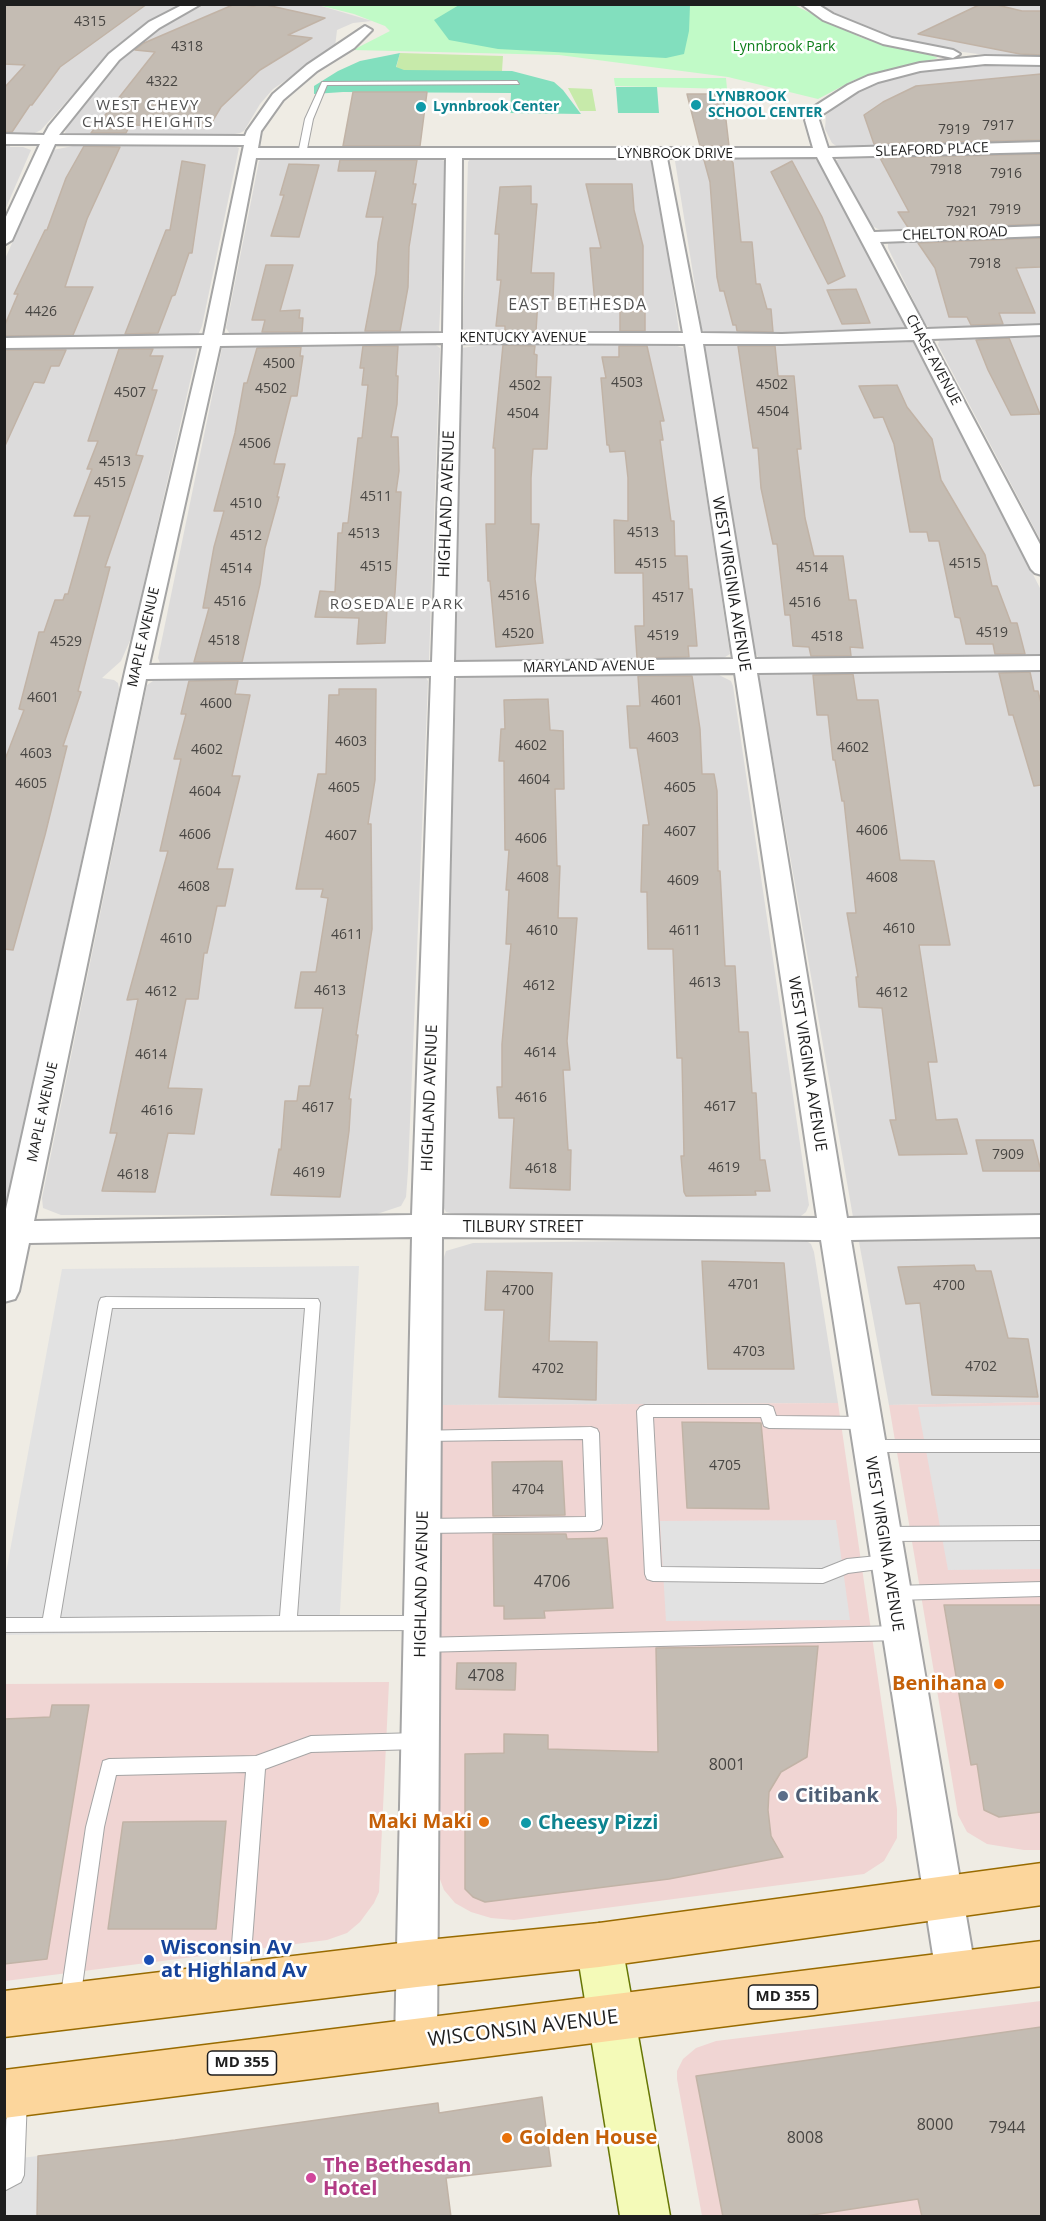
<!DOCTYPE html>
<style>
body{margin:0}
#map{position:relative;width:1046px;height:2221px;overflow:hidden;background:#efece4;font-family:"Open Sans",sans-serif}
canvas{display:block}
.frame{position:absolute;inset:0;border:6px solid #1e1e1e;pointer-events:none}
</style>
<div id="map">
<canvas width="1046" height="2221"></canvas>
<div class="frame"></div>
</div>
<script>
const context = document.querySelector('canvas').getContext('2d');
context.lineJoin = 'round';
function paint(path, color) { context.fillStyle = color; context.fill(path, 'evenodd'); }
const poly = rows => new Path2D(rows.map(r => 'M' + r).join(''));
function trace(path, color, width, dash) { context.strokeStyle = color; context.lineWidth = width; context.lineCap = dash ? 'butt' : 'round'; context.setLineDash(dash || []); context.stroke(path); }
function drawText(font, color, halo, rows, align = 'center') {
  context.font = font + ' "Open Sans",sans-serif'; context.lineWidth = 5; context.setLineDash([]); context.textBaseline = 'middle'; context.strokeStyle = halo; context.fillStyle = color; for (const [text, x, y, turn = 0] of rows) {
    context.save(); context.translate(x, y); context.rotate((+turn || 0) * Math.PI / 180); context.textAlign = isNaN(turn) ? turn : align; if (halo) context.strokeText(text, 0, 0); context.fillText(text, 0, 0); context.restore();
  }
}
const residential = poly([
 [5,5,182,5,148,22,116,46,41,130,31,135,5,136],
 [204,5,318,5,372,21,353,23,337,30,335,47,273,89,260,104,244,131,240,133,224,136,70,135,65,133,67,125,124,56,158,28],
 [815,5,1041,5,1041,57,978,54,941,49,890,38,850,24],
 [982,64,1041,64,1041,143,839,148,832,143,825,129,826,115,848,97,864,88,879,82,925,71],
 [5,142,10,142,10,147,23,147,31,150,5,210],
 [88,143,230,144,239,148,202,326,197,337,5,340,5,259,53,150],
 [1041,150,1041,227,880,230,870,225,834,161,844,157],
 [265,157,434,158,445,161,447,164,439,333,230,334,226,328,259,161],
 [807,157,814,158,818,162,867,249,906,328,893,331,779,334,724,335,705,332,702,330,675,161,689,158],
 [481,158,645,158,654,161,679,331,474,333,463,329,468,162,470,159],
 [1041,236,1041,326,940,329,929,327,925,324,888,248,888,244,895,241],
 [1041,334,1041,541,938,345,939,341,949,337],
 [912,340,1041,590,1041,658,758,657,753,649,704,346,709,344],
 [433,343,440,348,429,660,423,663,387,665,160,663,158,658,163,634,222,348,233,345],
 [668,343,683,348,685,355,730,654,722,659,454,662,452,659,461,348,492,344],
 [5,346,191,346,197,348,197,351,132,636,121,661,102,678,114,680,118,683,119,689,5,1208],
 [1041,670,1041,1214,853,1217,758,672],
 [697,673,719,675,731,681,733,686,809,1205,806,1212,801,1216,789,1218,459,1215,446,1212,444,1208,445,1112,456,680,462,675],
 [423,674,428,681,408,1171,406,1197,401,1206,377,1214,359,1215,61,1215,43,1208,42,1198,147,685,153,681,167,679],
 [793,1239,805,1240,811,1244,814,1252,838,1403,442,1405,441,1266,446,1251,473,1243],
 [1041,1239,1041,1402,889,1405,859,1242]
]);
const commercial = poly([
 [1041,1402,1041,1850,1024,1850,987,1844,967,1832,958,1815,889,1405],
 [838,1403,897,1809,897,1838,884,1861,864,1874,514,1920,491,1918,471,1912,455,1903,444,1890,435,1866,441,1634,442,1405],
 [389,1682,379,1892,374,1903,360,1922,347,1933,327,1940,5,1981,4,1684],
 [1041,2001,1041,2216,702,2216,677,2079,677,2071,683,2059,696,2048,716,2041]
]);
const grass = poly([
 [400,53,503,56,502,71,404,71,396,68],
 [568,88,592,89,596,111,580,111]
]);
const park = poly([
 [318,5,794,5,862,38,928,54,938,58,854,80,818,99,728,77,559,55,353,50,390,31,385,26,354,14],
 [614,78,726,78,727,89,615,86]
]);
const pitch = poly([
 [459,5,690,5,689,31,684,54,666,58,498,49,449,40,434,20],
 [400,53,396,67,404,70,512,71,554,82,563,90,581,114,510,113,511,93,343,92,314,94,314,86,338,71,360,61],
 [616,87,657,87,659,113,618,113]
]);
const parking = poly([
 [312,146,591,146,592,151,311,151],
 [359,1266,339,1630,5,1635,5,1578,62,1269],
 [1041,1405,1041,1569,948,1570,918,1407],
 [836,1520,850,1620,666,1621,660,1521],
 [38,2156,37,2216,5,2216,4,2160]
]);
const building = poly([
 [4,4,147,4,60,67,32,105,30,105,12,132,4,132,4,88,25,65,4,64,4,4],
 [235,4,253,6,262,4,325,18,288,35,312,38,260,70,221,107,209,127,130,125,126,133,91,133,155,52,135,50,144,43,235,4],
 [981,4,993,4,1022,11,1041,11,1041,55,1020,54,918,34,981,4],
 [1041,74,1041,140,874,144,864,115,883,102,916,86,1041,74],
 [353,92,427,92,420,146,343,146,353,92],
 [687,94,723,94,729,146,700,146,687,94],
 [84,146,120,147,87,219,65,287,93,287,73,335,4,336,4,327,18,294,14,294,45,230,47,230,66,178,84,146],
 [1041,154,1041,224,909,229,898,212,909,212,880,158,1041,154],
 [340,160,417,160,413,184,416,184,412,204,416,204,409,247,408,287,400,331,365,331,376,273,378,243,383,217,366,217,376,171,338,171,340,160],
 [704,160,731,160,733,163,741,242,752,242,756,284,760,284,767,309,771,309,773,332,737,331,736,325,733,325,724,291,720,291,717,277,710,182,704,160],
 [182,161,205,165,192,253,189,253,175,295,172,296,158,333,125,334,166,230,170,230,182,161],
 [792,161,822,217,845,276,828,284,771,172,792,161],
 [289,164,319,165,299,237,271,236,284,195,280,195,289,164],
 [586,184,632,184,634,210,643,246,643,305,595,304,590,248,601,248,586,184],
 [531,186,531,204,537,204,531,273,554,273,553,299,538,299,536,331,505,331,505,326,496,326,501,280,497,280,499,234,495,234,500,187,531,186],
 [1041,238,1041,267,1016,268,1035,313,999,313,1003,324,971,325,967,317,949,317,935,268,918,243,1041,238],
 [266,265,293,265,280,311,300,310,299,318,303,318,302,332,262,332,265,320,252,320,266,265],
 [856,289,870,323,842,324,827,290,856,289],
 [620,311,645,311,645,331,620,331,620,311],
 [1009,338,1040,414,1011,415,988,370,976,340,1009,338],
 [503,345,535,346,534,354,537,355,536,377,551,377,547,449,533,449,531,478,531,524,539,524,535,579,543,643,496,647,490,581,488,581,486,524,495,524,495,448,493,448,503,345],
 [363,346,398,346,396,376,398,376,397,404,391,437,398,437,399,471,396,492,401,492,395,593,393,608,387,608,385,643,357,644,359,618,315,617,320,591,335,592,338,533,342,533,343,523,348,523,358,438,362,438,368,385,362,385,364,368,360,368,363,346],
 [619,346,647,346,664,421,660,421,663,440,660,440,671,521,674,521,675,556,687,556,689,589,692,589,697,646,688,646,689,657,637,658,635,626,644,626,643,573,615,573,614,520,628,521,628,478,625,451,610,452,609,445,607,445,601,378,606,378,602,357,619,357,619,346],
 [738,346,775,346,778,376,794,376,801,449,797,449,805,518,814,556,843,556,849,600,856,600,863,648,850,647,851,656,811,656,809,647,793,646,790,615,785,615,777,544,773,544,761,488,758,448,753,448,738,346],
 [301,347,300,356,303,356,297,396,291,396,274,464,285,464,277,497,279,497,265,548,260,584,242,662,194,662,209,608,203,608,214,547,224,511,214,511,235,433,244,383,247,383,257,348,301,347],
 [119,349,153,349,150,356,163,356,152,390,157,390,136,455,143,456,105,567,110,567,78,691,81,692,63,746,67,746,45,835,13,950,4,949,4,762,24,710,19,709,39,632,44,632,55,600,63,600,65,594,68,594,90,516,74,516,92,469,87,469,98,441,88,441,119,349],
 [4,350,66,350,59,366,51,366,44,383,34,382,4,448,4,350],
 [897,385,907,407,932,439,941,480,985,555,992,586,997,586,1011,623,1017,623,1025,654,995,654,993,644,966,644,960,618,955,617,939,541,929,541,927,532,910,532,894,444,883,417,874,418,859,386,897,385],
 [1030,672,1034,691,1038,691,1041,703,1041,785,1034,786,1013,715,1009,715,999,673,1030,672],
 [853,674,857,700,878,700,900,860,934,861,950,945,919,945,937,1062,928,1062,936,1120,957,1119,967,1154,899,1155,890,1120,896,1120,882,1008,859,1007,856,977,858,977,847,913,856,913,844,801,842,801,835,760,833,760,828,715,817,715,813,675,853,674],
 [638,676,692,676,700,729,702,774,714,774,717,791,718,871,720,871,725,966,735,966,739,1032,748,1032,752,1093,756,1093,760,1160,765,1160,770,1191,755,1191,756,1195,686,1196,684,1192,681,1156,684,1156,682,1058,677,1058,673,949,648,949,647,892,641,892,643,825,649,825,637,748,630,748,627,706,640,706,638,676],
 [238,680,235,694,250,695,232,776,240,776,217,869,233,869,225,906,217,906,207,953,204,953,198,999,186,999,168,1088,202,1089,194,1134,168,1133,155,1192,102,1191,117,1133,110,1133,138,999,127,1000,168,851,160,851,181,759,174,759,186,714,181,714,189,681,238,680],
 [339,689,376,689,375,780,368,824,371,824,372,929,356,1035,358,1035,349,1099,351,1099,349,1131,340,1197,271,1195,279,1149,281,1150,285,1101,297,1101,299,1086,310,1086,323,1008,295,1008,301,972,316,972,328,898,321,897,323,889,296,889,318,774,326,774,329,695,339,695,339,689],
 [548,699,550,730,563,731,564,789,555,789,557,866,560,866,558,918,577,918,567,1041,570,1070,563,1070,568,1150,571,1150,570,1190,510,1188,514,1118,499,1118,497,1087,502,1087,502,1044,511,944,506,944,509,890,506,890,509,850,505,850,504,761,499,761,501,729,505,729,504,700,548,699],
 [976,1140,1033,1140,1041,1171,983,1171,976,1140],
 [702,1261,784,1263,794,1369,708,1369,702,1261],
 [974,1265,976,1271,991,1271,1008,1338,1028,1339,1038,1397,932,1395,920,1303,906,1304,898,1267,974,1265],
 [487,1271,552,1273,549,1341,597,1342,596,1400,499,1397,504,1310,485,1310,487,1271],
 [682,1422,761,1423,769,1509,687,1508,682,1422],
 [562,1461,565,1515,493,1516,492,1462,562,1461],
 [493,1534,566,1534,567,1539,607,1538,613,1608,544,1611,545,1618,504,1619,504,1606,494,1606,493,1534],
 [944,1605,1041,1605,1041,1812,999,1817,984,1810,977,1764,971,1765,944,1605],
 [818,1646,807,1757,781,1772,769,1792,768,1810,771,1836,783,1857,669,1879,485,1902,473,1897,465,1889,465,1754,504,1753,504,1734,548,1735,548,1749,658,1752,656,1648,818,1646],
 [457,1663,516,1663,515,1690,456,1689,457,1663],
 [52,1705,89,1705,47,1959,4,1964,4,1719,50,1717,52,1705],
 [226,1821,216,1929,108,1929,123,1822,226,1821],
 [1041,2027,1041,2217,922,2217,918,2199,799,2217,723,2217,696,2076,1041,2027],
 [542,2097,551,2166,446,2178,451,2217,37,2217,38,2156,175,2140,438,2103,439,2113,542,2097]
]);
const lane = poly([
 [517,81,519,84,327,85,313,119,306,154,302,156,298,154,305,119,322,82,517,81],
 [106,1297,318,1299,320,1303,297,1616,421,1616,427,1618,429,1623,427,1628,421,1630,4,1632,4,1618,43,1618,99,1302,101,1298,106,1297],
 [112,1308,305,1308,280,1616,60,1618,112,1308],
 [645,1405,768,1405,773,1407,776,1416,865,1417,870,1419,873,1423,870,1427,865,1429,769,1428,764,1426,761,1417,653,1417,661,1567,822,1569,847,1559,888,1555,894,1557,896,1562,894,1567,848,1573,823,1583,653,1581,647,1579,645,1574,637,1411,640,1407,645,1405],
 [591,1427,597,1429,599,1433,602,1524,600,1529,594,1531,422,1533,416,1531,414,1526,416,1521,422,1519,586,1517,583,1439,424,1441,418,1439,416,1435,418,1431,591,1427],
 [870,1440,1042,1440,1042,1452,870,1452,864,1450,862,1446,864,1442,870,1440],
 [1042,1526,1042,1540,885,1541,879,1539,877,1534,879,1529,885,1527,1042,1526],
 [1042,1582,1042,1596,894,1600,888,1598,886,1593,888,1588,894,1586,1042,1582],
 [899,1626,905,1628,907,1633,905,1638,899,1640,421,1652,415,1650,412,1645,415,1640,421,1638,899,1626],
 [418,1733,424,1735,427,1741,424,1747,418,1749,311,1752,265,1769,249,1981,246,1988,239,1990,232,1988,229,1981,246,1772,116,1775,104,1827,80,2001,77,2008,70,2010,63,2008,60,2001,86,1827,103,1761,109,1759,256,1756,311,1736,418,1733],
 [17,2088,24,2091,27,2098,24,2175,21,2182,4,2191,7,2098,10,2091,17,2088]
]);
const street = poly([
 [184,4,201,4,159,28,119,60,59,135,245,136,247,131,273,94,307,65,365,26,372,30,354,48,317,71,283,100,261,131,258,148,813,148,805,120,812,108,848,85,868,76,920,63,985,56,1042,57,1042,65,985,64,920,71,878,82,858,91,823,114,819,120,828,148,1042,142,1042,152,832,157,874,232,1042,226,1042,236,880,242,926,329,1042,325,1042,335,931,339,1042,548,1042,575,1035,573,1031,569,914,340,782,344,703,344,755,659,1042,656,1042,670,757,673,847,1218,1042,1215,1042,1237,851,1240,976,1974,970,1988,956,1994,942,1988,936,1974,821,1240,442,1237,437,2043,431,2057,416,2064,401,2057,395,2043,412,1237,29,1243,19,1291,15,1299,4,1302,4,1218,125,672,202,346,4,348,4,338,204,335,244,145,55,144,12,240,4,245,4,221,40,144,4,144,4,134,44,135,49,126,109,54,149,22,184,4],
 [817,157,908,329,782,334,701,333,667,158,817,157],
 [256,158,446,158,443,333,222,335,256,158],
 [462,158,652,158,683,333,461,333,462,158],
 [443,343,432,662,149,665,220,346,443,343],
 [461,343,685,344,733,659,454,662,461,343],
 [735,673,817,1218,442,1215,454,676,735,673],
 [431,676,412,1215,34,1221,146,679,431,676],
 [801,4,817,4,833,14,892,38,953,50,960,54,953,58,883,44,823,20,801,4]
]);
const secondary = poly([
 [599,1923,615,1929,622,1945,670,2216,620,2216,576,1945,583,1929,599,1923]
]);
const primary = poly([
 [1042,1863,1042,1905,599,1967,417,1987,4,2037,4,1991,417,1941,599,1923,1042,1863],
 [1042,1941,1042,1986,4,2118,4,2070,1042,1941]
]);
const markers = [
 [696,105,6,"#0f9aa8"],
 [421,107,6,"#0f9aa8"],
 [999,1684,6,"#e8710a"],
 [783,1796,6,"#5c6f8a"],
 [484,1822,6,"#e8710a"],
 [526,1823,6,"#0f9aa8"],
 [149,1960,6,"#1a4fb4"],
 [507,2138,6,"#e8710a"],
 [311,2178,6,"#d1479c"]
];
const numberNames = [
 ["4315",90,22],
 ["4318",187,47],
 ["4322",162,82],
 ["7917",998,126],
 ["7919",954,130],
 ["7918",946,170],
 ["7916",1006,174],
 ["7919",1005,210],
 ["7921",962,212],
 ["7918",985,264],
 ["4426",41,312],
 ["4500",279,364],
 ["4503",627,383],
 ["4502",772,385],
 ["4502",525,386],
 ["4502",271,389],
 ["4507",130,393],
 ["4504",773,412],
 ["4504",523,414],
 ["4506",255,444],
 ["4513",115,462],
 ["4515",110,483],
 ["4511",376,497],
 ["4510",246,504],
 ["4513",643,533],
 ["4513",364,534],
 ["4512",246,536],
 ["4515",651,564],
 ["4515",965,564],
 ["4515",376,567],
 ["4514",812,568],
 ["4514",236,569],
 ["4516",514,596],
 ["4517",668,598],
 ["4516",230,602],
 ["4516",805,603],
 ["4519",992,633],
 ["4520",518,634],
 ["4519",663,636],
 ["4518",827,637],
 ["4518",224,641],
 ["4529",66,642],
 ["4601",43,698],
 ["4601",667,701],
 ["4600",216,704],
 ["4603",663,738],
 ["4603",351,742],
 ["4602",531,746],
 ["4602",853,748],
 ["4602",207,750],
 ["4603",36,754],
 ["4604",534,780],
 ["4605",31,784],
 ["4605",344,788],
 ["4605",680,788],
 ["4604",205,792],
 ["4606",872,831],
 ["4607",680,832],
 ["4606",195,835],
 ["4607",341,836],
 ["4606",531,839],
 ["4608",533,878],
 ["4608",882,878],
 ["4609",683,881],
 ["4608",194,887],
 ["4610",899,929],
 ["4610",542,931],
 ["4611",685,931],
 ["4611",347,935],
 ["4610",176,939],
 ["4613",705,983],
 ["4612",539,986],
 ["4613",330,991],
 ["4612",161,992],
 ["4612",892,993],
 ["4614",540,1053],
 ["4614",151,1055],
 ["4616",531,1098],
 ["4617",720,1107],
 ["4617",318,1108],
 ["4616",157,1111],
 ["7909",1008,1155],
 ["4619",724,1168],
 ["4618",541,1169],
 ["4619",309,1173],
 ["4618",133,1175],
 ["4701",744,1285],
 ["4700",949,1286],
 ["4700",518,1291],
 ["4703",749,1352],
 ["4702",981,1367],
 ["4702",548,1369],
 ["4705",725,1466],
 ["4704",528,1490]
];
const farParknames = [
 ["Lynnbrook Park",784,47]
];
const farCulturenames = [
 ["LYNBROOK",708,97],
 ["SCHOOL CENTER",708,113],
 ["Lynnbrook Center",433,107]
];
const farStreetnames = [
 ["SLEAFORD PLACE",932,150,-2],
 ["LYNBROOK DRIVE",675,154],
 ["CHELTON ROAD",955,234,-2],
 ["KENTUCKY AVENUE",523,338],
 ["CHASE AVENUE",933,360,62],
 ["MAPLE AVENUE",144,637,-77],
 ["MARYLAND AVENUE",589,667,-1],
 ["MAPLE AVENUE",43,1112,-78]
];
const farNeighbourhoodnames = [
 ["WEST CHEVY",148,106],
 ["CHASE HEIGHTS",148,123],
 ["ROSEDALE PARK",397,605]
];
const shields = [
 [783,1997,69],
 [242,2063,69]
];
const shieldNames = [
 ["MD 355",783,1997],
 ["MD 355",242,2063]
];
const farQuarternames = [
 ["EAST BETHESDA",578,305]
];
const streetNames = [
 ["HIGHLAND AVENUE",447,504,-88],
 ["WEST VIRGINIA AVENUE",731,584,81],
 ["WEST VIRGINIA AVENUE",807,1064,81],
 ["HIGHLAND AVENUE",430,1098,-88],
 ["TILBURY STREET",523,1227],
 ["WEST VIRGINIA AVENUE",884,1544,81],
 ["HIGHLAND AVENUE",422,1584,-89]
];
const nearNumbernames = [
 ["4706",552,1582],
 ["4708",486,1676],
 ["8001",727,1765],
 ["8000",935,2125],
 ["7944",1007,2128],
 ["8008",805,2138]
];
const nearFoodnames = [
 ["Benihana",987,1684],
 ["Maki Maki",472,1822],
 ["Golden House",519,2138,"left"]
];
const nearServicenames = [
 ["Citibank",795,1796]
];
const nearCulturenames = [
 ["Cheesy Pizzi",538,1823]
];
const nearTransitnames = [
 ["Wisconsin Av",161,1948],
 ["at Highland Av",161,1971]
];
const nearStreetnames = [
 ["WISCONSIN AVENUE",523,2029,-7]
];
const nearHotelnames = [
 ["The Bethesdan",323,2166],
 ["Hotel",323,2189]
];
paint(residential, '#dcdbdb');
paint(commercial, '#f0d5d3');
paint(grass, '#c7eaaa');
paint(park, '#c1fac7');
paint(pitch, '#82dfbe');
paint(parking, '#e2e2e2');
paint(building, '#c4bcb3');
trace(building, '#c1b3a6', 1.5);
trace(lane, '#a5a5a5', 2);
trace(street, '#a5a5a5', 4);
trace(secondary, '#667604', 3);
trace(primary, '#986b00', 3);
paint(lane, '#fff');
paint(street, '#fff');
paint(secondary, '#f4fab8');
paint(primary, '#fcd69c');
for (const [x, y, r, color] of markers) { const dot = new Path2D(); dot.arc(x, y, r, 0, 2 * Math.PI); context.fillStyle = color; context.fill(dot); trace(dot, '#fff', 2); }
drawText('14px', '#484643', null, numberNames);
drawText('14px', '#0b7d18', '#fff', farParknames);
drawText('bold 14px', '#0d838f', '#fff', farCulturenames, 'left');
drawText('14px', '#1e1e1e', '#fff', farStreetnames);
context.letterSpacing = '1.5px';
drawText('15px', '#515151', '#fff', farNeighbourhoodnames);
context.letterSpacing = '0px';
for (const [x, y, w] of shields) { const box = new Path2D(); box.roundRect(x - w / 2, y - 12, w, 24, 4.5); context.fillStyle = '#fff'; context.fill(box); trace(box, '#1e1e1e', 1.5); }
drawText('bold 15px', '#1e1e1e', null, shieldNames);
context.letterSpacing = '1.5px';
drawText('16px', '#515151', '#fff', farQuarternames);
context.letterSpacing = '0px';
drawText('16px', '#1e1e1e', '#fff', streetNames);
drawText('16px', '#484643', null, nearNumbernames);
drawText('bold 20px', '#c56008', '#fff', nearFoodnames, 'right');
drawText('bold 20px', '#4e5e75', '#fff', nearServicenames, 'left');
drawText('bold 20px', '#0d838f', '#fff', nearCulturenames, 'left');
drawText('bold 20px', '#164399', '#fff', nearTransitnames, 'left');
drawText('20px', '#1e1e1e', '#fff', nearStreetnames);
drawText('bold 20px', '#b23c85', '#fff', nearHotelnames, 'left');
</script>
